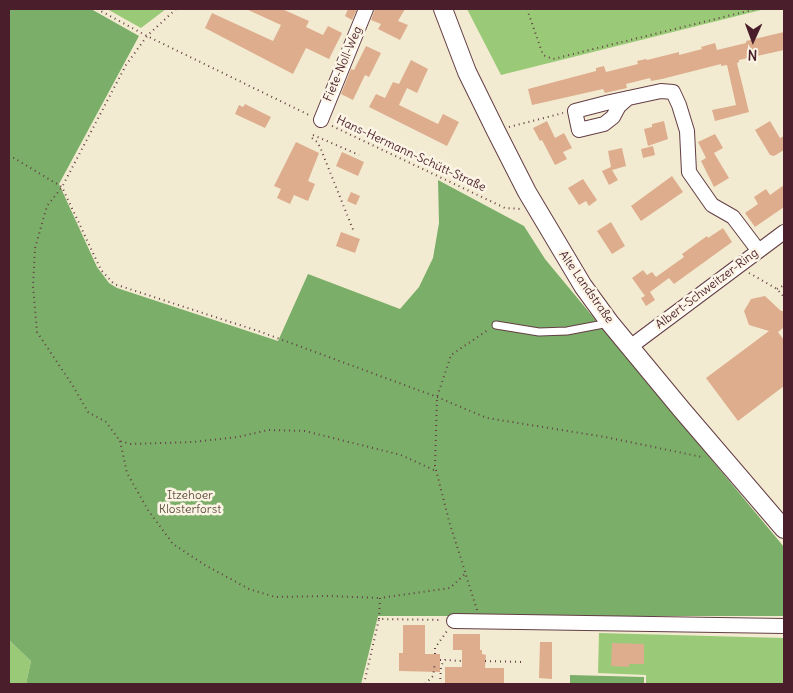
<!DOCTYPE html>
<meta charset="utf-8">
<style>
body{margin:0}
#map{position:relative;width:793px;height:693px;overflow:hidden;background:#f3ebd1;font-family:Delius,sans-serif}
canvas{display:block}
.frame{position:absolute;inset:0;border:10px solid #4a1f2b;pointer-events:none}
.north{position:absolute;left:728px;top:15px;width:50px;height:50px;-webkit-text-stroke:4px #fcf5e5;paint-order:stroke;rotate:182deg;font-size:14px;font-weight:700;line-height:20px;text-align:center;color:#4a1f2b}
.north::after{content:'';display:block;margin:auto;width:18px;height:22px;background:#4a1f2b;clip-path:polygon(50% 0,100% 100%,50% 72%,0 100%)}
</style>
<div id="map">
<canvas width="793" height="693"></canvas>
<div class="frame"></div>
<div class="north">N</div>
</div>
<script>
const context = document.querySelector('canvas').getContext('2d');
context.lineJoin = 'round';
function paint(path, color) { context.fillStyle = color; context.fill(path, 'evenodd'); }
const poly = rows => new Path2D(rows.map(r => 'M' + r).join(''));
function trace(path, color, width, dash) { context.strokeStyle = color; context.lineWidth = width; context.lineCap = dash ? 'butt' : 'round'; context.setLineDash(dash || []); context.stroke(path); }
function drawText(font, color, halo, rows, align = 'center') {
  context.font = font + ' Delius,sans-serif'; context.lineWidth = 5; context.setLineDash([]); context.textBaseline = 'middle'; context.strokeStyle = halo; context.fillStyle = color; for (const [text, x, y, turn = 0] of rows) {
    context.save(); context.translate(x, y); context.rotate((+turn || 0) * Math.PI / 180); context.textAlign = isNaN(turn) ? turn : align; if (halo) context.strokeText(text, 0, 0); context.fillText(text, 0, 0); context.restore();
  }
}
const green = poly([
 [107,9,166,9,141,28],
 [467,9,765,9,501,75],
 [599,633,784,638,784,684,646,684,646,675,598,673],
 [9,640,31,661,26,684,9,684]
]);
const forest = poly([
 [9,9,91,9,139,36,59,184,97,267,109,283,117,288,278,341,308,274,400,309,419,287,433,258,439,223,438,180,524,226,545,259,784,547,784,616,378,616,361,684,26,684,31,661,9,640],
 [570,675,644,677,644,684,570,684]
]);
const building = poly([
 [246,9,282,9,309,21,306,27,323,35,328,26,342,33,329,59,306,48,293,74,205,28,212,13,273,41,281,25],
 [348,9,357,9,352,20,345,16],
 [375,9,405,9,398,21,408,25,400,40,378,29,381,24,371,20],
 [784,32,784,50,739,60,739,62,737,63,749,112,715,121,712,110,736,105,727,65,721,66,721,64,662,79,651,81,650,78,626,84,627,88,605,93,603,89,532,105,528,89,596,71,596,68,604,66,606,72,638,64,637,61,646,59,647,60,679,52,679,55,702,49,701,47,715,43,717,50,746,43,746,41],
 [366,46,381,53,369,77,365,75,353,100,341,94,351,69,354,70],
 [411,60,428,69,417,93,407,88,399,105,438,124,443,114,459,122,447,146,369,107,376,94,385,98,393,82,399,84],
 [245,104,271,117,265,128,235,114,239,105,243,107],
 [547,121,555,138,564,133,572,148,563,152,567,159,555,165,542,140,540,141,533,128],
 [664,121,668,139,648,146,644,129,652,127,652,124],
 [770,121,780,138,784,136,784,150,774,156,770,155,755,130],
 [715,134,723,148,714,153,729,178,714,187,701,161,706,158,698,142],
 [296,142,319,153,308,181,315,184,308,201,294,195,290,204,277,198,281,189,274,186],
 [653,146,655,155,643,158,641,149],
 [622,148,626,166,612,170,618,180,609,185,602,171,611,167,608,151],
 [342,152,364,162,358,176,336,166],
 [672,176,683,192,641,221,631,206],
 [583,179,597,200,589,206,586,201,579,205,568,188],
 [784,185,784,207,755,227,745,213,758,204,754,197,766,189,770,195],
 [351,192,360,196,356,205,347,201],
 [611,222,625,246,612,254,597,231],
 [723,228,732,242,674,284,669,278,650,292,655,300,646,306,641,298,645,296,632,278,643,270,647,275,652,272,656,277,684,257,682,254,707,236,708,238],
 [341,232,360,239,355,253,336,246],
 [765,296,781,311,784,311,783,328,778,332,784,340,784,386,738,421,706,378,769,331,749,325,744,311,751,299],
 [403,625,425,625,425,654,440,654,440,672,399,671,399,653,403,653],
 [453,634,480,634,480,650,482,650,482,654,486,655,485,668,504,668,504,684,445,684,445,667,462,667,462,650,453,650],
 [540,642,552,642,552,679,539,678],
 [612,643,644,644,644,664,629,664,629,667,611,666]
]);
const path = poly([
 [97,9,147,36,309,115],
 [176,9,147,36,126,65,62,187,47,206,35,248,33,286,37,332,73,386,88,412,106,422,120,441,131,444,193,442,238,437,268,430,305,431,401,455,436,471],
 [527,9,543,55,553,59,756,9],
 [332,126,505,208,521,209],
 [509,127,563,113],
 [313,135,359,155],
 [312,138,317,142,320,147,354,232],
 [9,155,62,187,101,270,114,284,261,332,437,397,487,418,605,437,702,457],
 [749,273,777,289,784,297],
 [777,289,784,285],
 [120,441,127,473,148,510,173,544,205,565,249,589,275,597,329,596,380,598],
 [477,610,449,521,435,466,437,397,451,355,488,330],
 [379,619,380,598,450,588,466,573],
 [435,654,435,648,447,631],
 [440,660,445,660],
 [485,661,524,662],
 [364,684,379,619,442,620],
 [425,684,433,676,435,663],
 [440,684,441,667,443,662,445,660,462,661]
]);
const service = poly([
 [496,325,539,332,567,331,609,323]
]);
const minor = poly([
 [628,98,619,106,613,117,604,124,579,130,575,111,610,102,661,91,673,92,679,105,687,131,689,172,712,205,733,217,758,250],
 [321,120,366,9],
 [630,347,784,232],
 [454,621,784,626]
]);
const tertiary = poly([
 [443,9,467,72,496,131,527,192,583,286,610,323,682,410,784,529]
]);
const streetNames = [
 ["Fiete-Noll-Weg",343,64,-67],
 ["Hans-Hermann-Schütt-Straße",411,154,25],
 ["Alte Landstraße",586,287,55],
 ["Albert-Schweitzer-Ring",707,289,-37]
];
const parkNames = [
 ["Itzehoer",190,496],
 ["Klosterforst",190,510]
];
paint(green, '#9aca78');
paint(forest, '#7bae68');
paint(building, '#ddad8d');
trace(service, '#633e44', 9);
trace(minor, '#633e44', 16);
trace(tertiary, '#633e44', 20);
trace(path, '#633e44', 2, [1, 4]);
trace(service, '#fff', 7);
trace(minor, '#fff', 14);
trace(tertiary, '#fff', 18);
drawText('12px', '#4a1f2b', '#fcf5e5', streetNames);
drawText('12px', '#625242', '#fcf5e5', parkNames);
</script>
